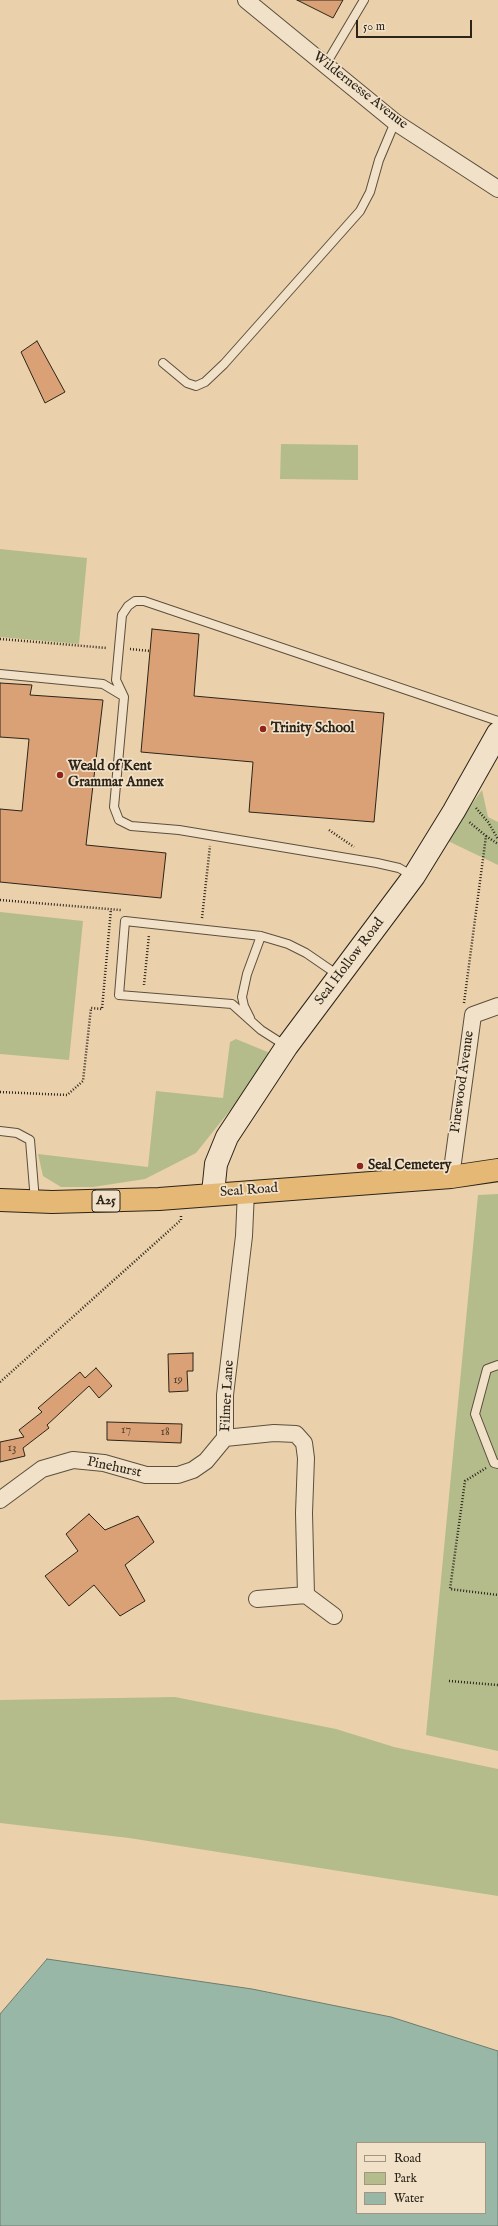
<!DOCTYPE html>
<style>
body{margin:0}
#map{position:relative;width:498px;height:2226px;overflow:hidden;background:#ead1ab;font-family:"IM FELL English",serif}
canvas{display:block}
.legend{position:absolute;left:356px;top:2142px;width:130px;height:72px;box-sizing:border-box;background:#f1e1c8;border:1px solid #a29582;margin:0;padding:5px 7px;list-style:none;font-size:12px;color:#2c2419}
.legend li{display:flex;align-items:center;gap:8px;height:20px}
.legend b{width:20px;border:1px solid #a29582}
.scale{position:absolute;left:356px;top:20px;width:116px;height:18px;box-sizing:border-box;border:2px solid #2c2419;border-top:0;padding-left:5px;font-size:12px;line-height:14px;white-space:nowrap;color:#2c2419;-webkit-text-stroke:3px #f1e1c8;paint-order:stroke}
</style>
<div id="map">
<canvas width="498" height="2226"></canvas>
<ul class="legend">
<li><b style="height:5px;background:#f1e1c8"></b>Road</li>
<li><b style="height:11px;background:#b4bc8b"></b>Park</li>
<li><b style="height:11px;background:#98b7a7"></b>Water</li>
</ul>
<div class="scale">50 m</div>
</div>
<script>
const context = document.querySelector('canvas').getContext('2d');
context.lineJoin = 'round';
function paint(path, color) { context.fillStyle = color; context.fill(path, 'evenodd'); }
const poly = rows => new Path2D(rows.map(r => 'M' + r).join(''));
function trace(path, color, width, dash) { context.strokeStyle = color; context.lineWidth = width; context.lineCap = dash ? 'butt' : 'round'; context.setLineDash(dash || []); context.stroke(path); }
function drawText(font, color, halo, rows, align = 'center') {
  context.font = font + ' "IM FELL English",serif'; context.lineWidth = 3.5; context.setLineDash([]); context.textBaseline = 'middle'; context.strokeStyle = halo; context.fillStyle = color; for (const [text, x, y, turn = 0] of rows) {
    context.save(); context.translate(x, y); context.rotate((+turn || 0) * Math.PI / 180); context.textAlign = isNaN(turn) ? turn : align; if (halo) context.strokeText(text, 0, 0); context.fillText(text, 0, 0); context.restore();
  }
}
const green = poly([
 [281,444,358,445,358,480,280,479],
 [0,549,87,558,79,644,0,637],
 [482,790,488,817,498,822,498,865,446,840],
 [0,912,83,921,69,1060,0,1054],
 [236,1039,270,1053,235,1104,196,1153,145,1179,93,1187,61,1187,43,1176,38,1154,148,1167,156,1091,223,1098,230,1042],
 [498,1194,498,1751,426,1735,478,1195],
 [175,1697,336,1729,394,1747,498,1769,498,1896,129,1838,0,1823,0,1700]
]);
const water = poly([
 [47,1959,252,1989,391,2017,498,2051,498,2226,0,2226,0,2014,47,1959],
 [357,2143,485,2143,485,2213,357,2213,357,2143]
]);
const building = poly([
 [297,0,343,0,333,18,297,0],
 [37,341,65,392,45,403,21,352,37,341],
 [152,629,199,634,194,696,384,713,374,822,249,812,253,762,141,752,152,629],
 [0,683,32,685,30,695,103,700,86,845,166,853,161,898,0,882,0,809,22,811,29,739,0,737,0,683],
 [193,1353,193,1371,187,1371,188,1391,169,1392,168,1354,193,1353],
 [96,1368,112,1386,99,1398,89,1386,47,1425,49,1428,23,1448,25,1456,0,1462,0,1442,24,1437,19,1430,42,1412,38,1408,80,1372,85,1378,96,1368],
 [107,1422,182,1424,181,1443,107,1440,107,1422],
 [89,1514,105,1530,138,1516,154,1542,125,1565,145,1601,120,1616,94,1585,69,1606,45,1576,78,1551,66,1534,89,1514]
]);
const path = poly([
 [0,639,107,648],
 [130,649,150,651],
 [476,808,488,822,498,839],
 [329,830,354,847],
 [486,836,498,844],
 [0,900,121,910],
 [202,918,210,846],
 [144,985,149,935],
 [464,1003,486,836,468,821],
 [0,1092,67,1095,83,1081,91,1008,102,1009,111,909],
 [0,1382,181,1220,181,1216],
 [486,1468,465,1481,450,1589,498,1595],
 [449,1681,498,1685]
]);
const service = poly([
 [326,64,364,0],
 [163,363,187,383,196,386,205,382,224,364,360,211,370,192,379,160,395,122],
 [0,674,103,684,123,696],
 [413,876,399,868,377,863,179,830,131,826,119,820,114,807,124,697,116,680,122,615,128,606,135,601,144,601,498,721],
 [250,1018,244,1006,242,997,247,974,261,936],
 [286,1046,261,1030,232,1004,119,995,125,921,261,936,288,944,306,953,338,975],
 [0,1131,17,1133,30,1140,35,1201],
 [498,1365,487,1369,475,1414,494,1463,498,1464]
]);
const minor = poly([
 [246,0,395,122,498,189],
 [451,1177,473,1015,498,1006],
 [246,1191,244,1236,225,1395,225,1438,274,1433,296,1434,304,1443,306,1458,304,1513,306,1595],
 [0,1500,42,1469,73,1460,104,1463,146,1475,178,1475,193,1470,206,1461,225,1438],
 [257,1599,306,1595,334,1616]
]);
const secondary = poly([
 [213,1193,216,1164,227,1137,287,1046,414,876,454,811,498,733]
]);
const trunk = poly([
 [0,1200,52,1202,159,1199,451,1177,498,1170]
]);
const markers = [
 [263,729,4,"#8f2418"],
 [60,775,4,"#8f2418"],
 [360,1166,4,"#8f2418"]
];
const numberNames = [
 ["19",178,1381],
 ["17",126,1431],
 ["18",165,1433],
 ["13",12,1449]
];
const shields = [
 [106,1201,28]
];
const shieldNames = [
 ["A25",106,1201]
];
const streetNames = [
 ["Wildernesse Avenue",360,91,38],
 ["Seal Hollow Road",350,962,-53],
 ["Pinewood Avenue",463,1082,-82],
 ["Seal Road",249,1191,-4],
 ["Filmer Lane",228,1396,-87],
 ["Pinehurst",114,1468,12]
];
const poiNames = [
 ["Trinity School",271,729],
 ["Weald of Kent",68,767],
 ["Grammar Annex",68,783],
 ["Seal Cemetery",368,1166]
];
paint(green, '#b4bc8b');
paint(water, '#98b7a7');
trace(water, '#6d7c6e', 1);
paint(building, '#daa177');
trace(building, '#2c2419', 1);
trace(service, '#5c4f3e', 10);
trace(minor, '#5c4f3e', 18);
trace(secondary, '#2c2419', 24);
trace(trunk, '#2c2419', 24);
trace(path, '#2c2419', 2.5, [1, 2]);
trace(service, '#f1e1c8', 8);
trace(minor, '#f1e1c8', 16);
trace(secondary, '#f1e1c8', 22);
trace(trunk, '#e5b876', 22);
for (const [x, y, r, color] of markers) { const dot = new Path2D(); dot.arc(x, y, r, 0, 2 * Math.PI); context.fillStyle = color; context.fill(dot); trace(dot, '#f1e1c8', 1.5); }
drawText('12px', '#584330', null, numberNames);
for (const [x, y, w] of shields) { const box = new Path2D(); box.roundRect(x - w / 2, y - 11, w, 22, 3); context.fillStyle = '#f1e1c8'; context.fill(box); trace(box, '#2c2419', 1); }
drawText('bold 13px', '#2c2419', null, shieldNames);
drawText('14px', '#2c2419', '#f1e1c8', streetNames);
drawText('bold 14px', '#2c2419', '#f1e1c8', poiNames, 'left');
</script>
